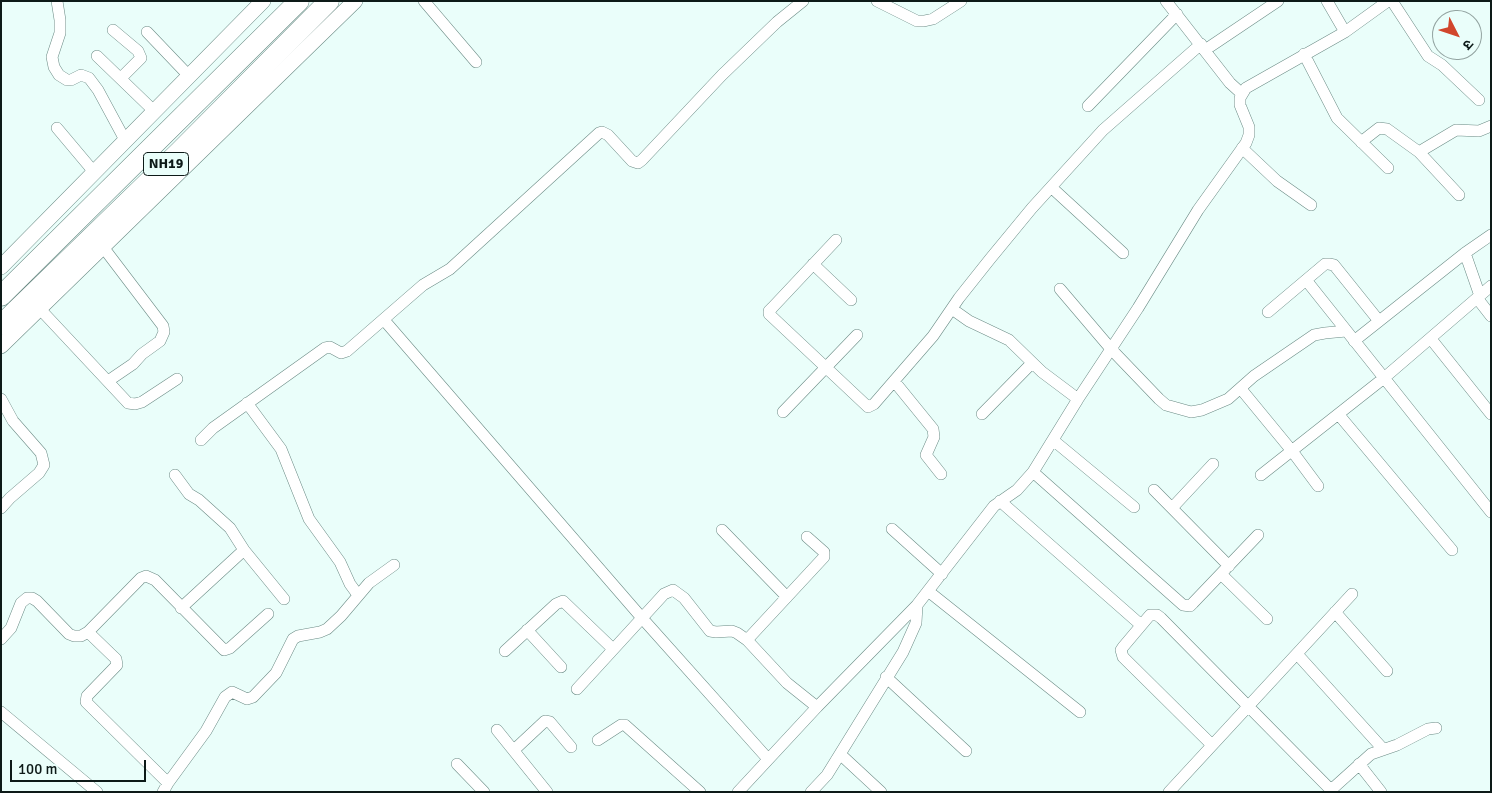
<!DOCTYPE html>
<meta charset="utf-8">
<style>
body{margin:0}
#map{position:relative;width:1492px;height:793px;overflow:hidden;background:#eafefa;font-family:Signika,"Noto Sans Devanagari",sans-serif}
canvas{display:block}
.frame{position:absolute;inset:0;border:2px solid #0d1a18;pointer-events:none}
.north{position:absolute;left:1432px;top:10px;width:50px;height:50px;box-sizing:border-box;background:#eafefa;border:1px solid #92a3a0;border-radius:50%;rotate:131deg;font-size:14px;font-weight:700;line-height:20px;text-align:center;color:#0d1a18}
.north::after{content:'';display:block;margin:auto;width:18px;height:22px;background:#d1462c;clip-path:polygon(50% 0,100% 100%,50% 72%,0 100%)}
.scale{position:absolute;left:10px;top:760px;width:136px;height:22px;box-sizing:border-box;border:2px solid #0d1a18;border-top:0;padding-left:6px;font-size:15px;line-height:18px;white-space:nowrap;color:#0d1a18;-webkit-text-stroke:4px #eafefa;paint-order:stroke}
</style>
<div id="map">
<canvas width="1492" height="793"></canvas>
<div class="frame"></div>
<div class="north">उ</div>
<div class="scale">100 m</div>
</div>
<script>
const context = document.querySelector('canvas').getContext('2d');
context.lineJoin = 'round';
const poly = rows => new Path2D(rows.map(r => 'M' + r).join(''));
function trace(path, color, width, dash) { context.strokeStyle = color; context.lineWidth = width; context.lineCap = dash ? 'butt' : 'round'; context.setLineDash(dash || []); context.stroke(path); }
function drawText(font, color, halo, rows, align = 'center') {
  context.font = font + ' Signika,sans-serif'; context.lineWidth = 4; context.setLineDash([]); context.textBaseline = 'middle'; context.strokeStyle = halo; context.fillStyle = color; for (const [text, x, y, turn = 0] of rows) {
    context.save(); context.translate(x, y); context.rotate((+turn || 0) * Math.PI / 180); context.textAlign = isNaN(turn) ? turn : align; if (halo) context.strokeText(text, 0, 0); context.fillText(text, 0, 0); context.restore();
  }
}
const street = poly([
 [57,1,60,20,60,33,52,57,54,67,59,75,67,80,71,80,81,75,89,78,98,90,125,140],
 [424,1,476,62],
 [877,1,917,21,924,21,933,19,961,1],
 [1166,1,1230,83,1241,93],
 [1327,1,1345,32],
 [1392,1,1428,56,1442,65,1479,100],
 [113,30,138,51,141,58,121,78],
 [147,32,189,76],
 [1205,50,1278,1],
 [1304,54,1337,118,1388,168],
 [97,56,154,111],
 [1088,106,1177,14],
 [57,128,94,172],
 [1361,142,1379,128,1387,129,1419,152,1459,195],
 [1242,148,1277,181,1311,205],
 [1419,152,1456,130,1479,131,1491,126],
 [1051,187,1123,253],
 [836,240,772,308,769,311,769,314,868,407,874,404,933,336,959,298,990,259,1032,208,1103,130,1201,44],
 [103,247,163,326,164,332,160,341,142,354,133,364,108,381],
 [1465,253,1480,296],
 [813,264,851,300],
 [1306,280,1491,512],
 [1060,289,1111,349,1159,399,1166,405,1191,412,1202,410,1228,399,1254,376,1314,335,1325,333,1346,331],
 [1477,298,1491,316],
 [40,309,128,403,135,404,142,402,177,379],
 [952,309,969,321,1009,340,1042,372,1078,399],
 [1268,312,1325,264,1329,264,1334,265,1379,321],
 [384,320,642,618,768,759],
 [1431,339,1491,414],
 [1354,341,1465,253,1491,235],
 [894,381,933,429,934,437,926,455,941,474],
 [1241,389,1292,451,1318,486],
 [1,399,13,421,41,453,44,465,39,473,10,498,1,508],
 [247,403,281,449,309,519,340,562,350,584,358,595],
 [783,412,857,335],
 [982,414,1032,363],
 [1339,415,1452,550],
 [201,440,213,428,325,348,330,347,341,353,347,351,423,285,450,269,599,133,602,132,608,135,632,161,638,163,642,160,722,75,777,22,803,1],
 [1053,440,1134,507],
 [1033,472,1183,605,1190,606,1193,603,1258,535],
 [175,475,189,494,199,500,230,528,244,550,284,599],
 [1261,475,1384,378,1491,286],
 [1154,490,1229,566],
 [1000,501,1141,625],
 [1172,508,1213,464],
 [892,529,942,574],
 [722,530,787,597],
 [1221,574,1267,619],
 [928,591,1080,712],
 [181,608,244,550],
 [1335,612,1387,671],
 [527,630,561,667],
 [88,632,116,659,117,665,87,696,86,702,168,783],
 [1,639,11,628,21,603,27,598,32,598,37,601,69,634,74,636,81,636,88,632,141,578,146,576,155,580,224,650,230,648,268,614],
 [747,640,824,557,824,552,807,537],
 [505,651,556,604,563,601,613,649],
 [1297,654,1383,749],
 [886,677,966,751],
 [577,689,664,594,673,590,684,598,710,631,716,632,732,631,737,633,747,640,787,683,817,707],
 [1,712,97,792],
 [497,730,547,792],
 [598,740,621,725,625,725,700,792],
 [1212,745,1123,657,1121,650,1123,647,1150,615,1157,615,1161,618,1331,790,1330,792],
 [514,750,545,721,550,722,571,747],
 [840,754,881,792],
 [457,764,484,792],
 [1359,764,1381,792],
 [1331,790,1371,754,1397,745,1428,729,1436,728],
 [163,792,168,783,206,731,225,697,232,692,247,699,253,697,276,673,293,639,298,636,320,632,327,629,341,616,369,583,394,565],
 [738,792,817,707,917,605,994,506,1017,490,1033,472,1078,399,1138,308,1198,210,1246,143,1249,135,1249,127,1240,105,1240,98,1246,88,1345,32,1388,1],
 [811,792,827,775,903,652,916,623,917,605],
 [1169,792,1352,594]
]);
const secondary = poly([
 [1,267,263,1],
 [1,346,355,1]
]);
const highway = poly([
 [1,296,299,1],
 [1,325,179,152,329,1]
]);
const shields = [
 [166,164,45]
];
const shieldNames = [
 ["NH19",166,164]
];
trace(street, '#6b8b85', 12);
trace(secondary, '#6b8b85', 16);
trace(highway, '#6b8b85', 21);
trace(street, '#fff', 11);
trace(secondary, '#fff', 15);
trace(highway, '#fff', 20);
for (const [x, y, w] of shields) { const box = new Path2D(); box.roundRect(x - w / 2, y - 11.5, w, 23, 4); context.fillStyle = '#eafefa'; context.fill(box); trace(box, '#0d1a18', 1); }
drawText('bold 14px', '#0d1a18', null, shieldNames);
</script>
